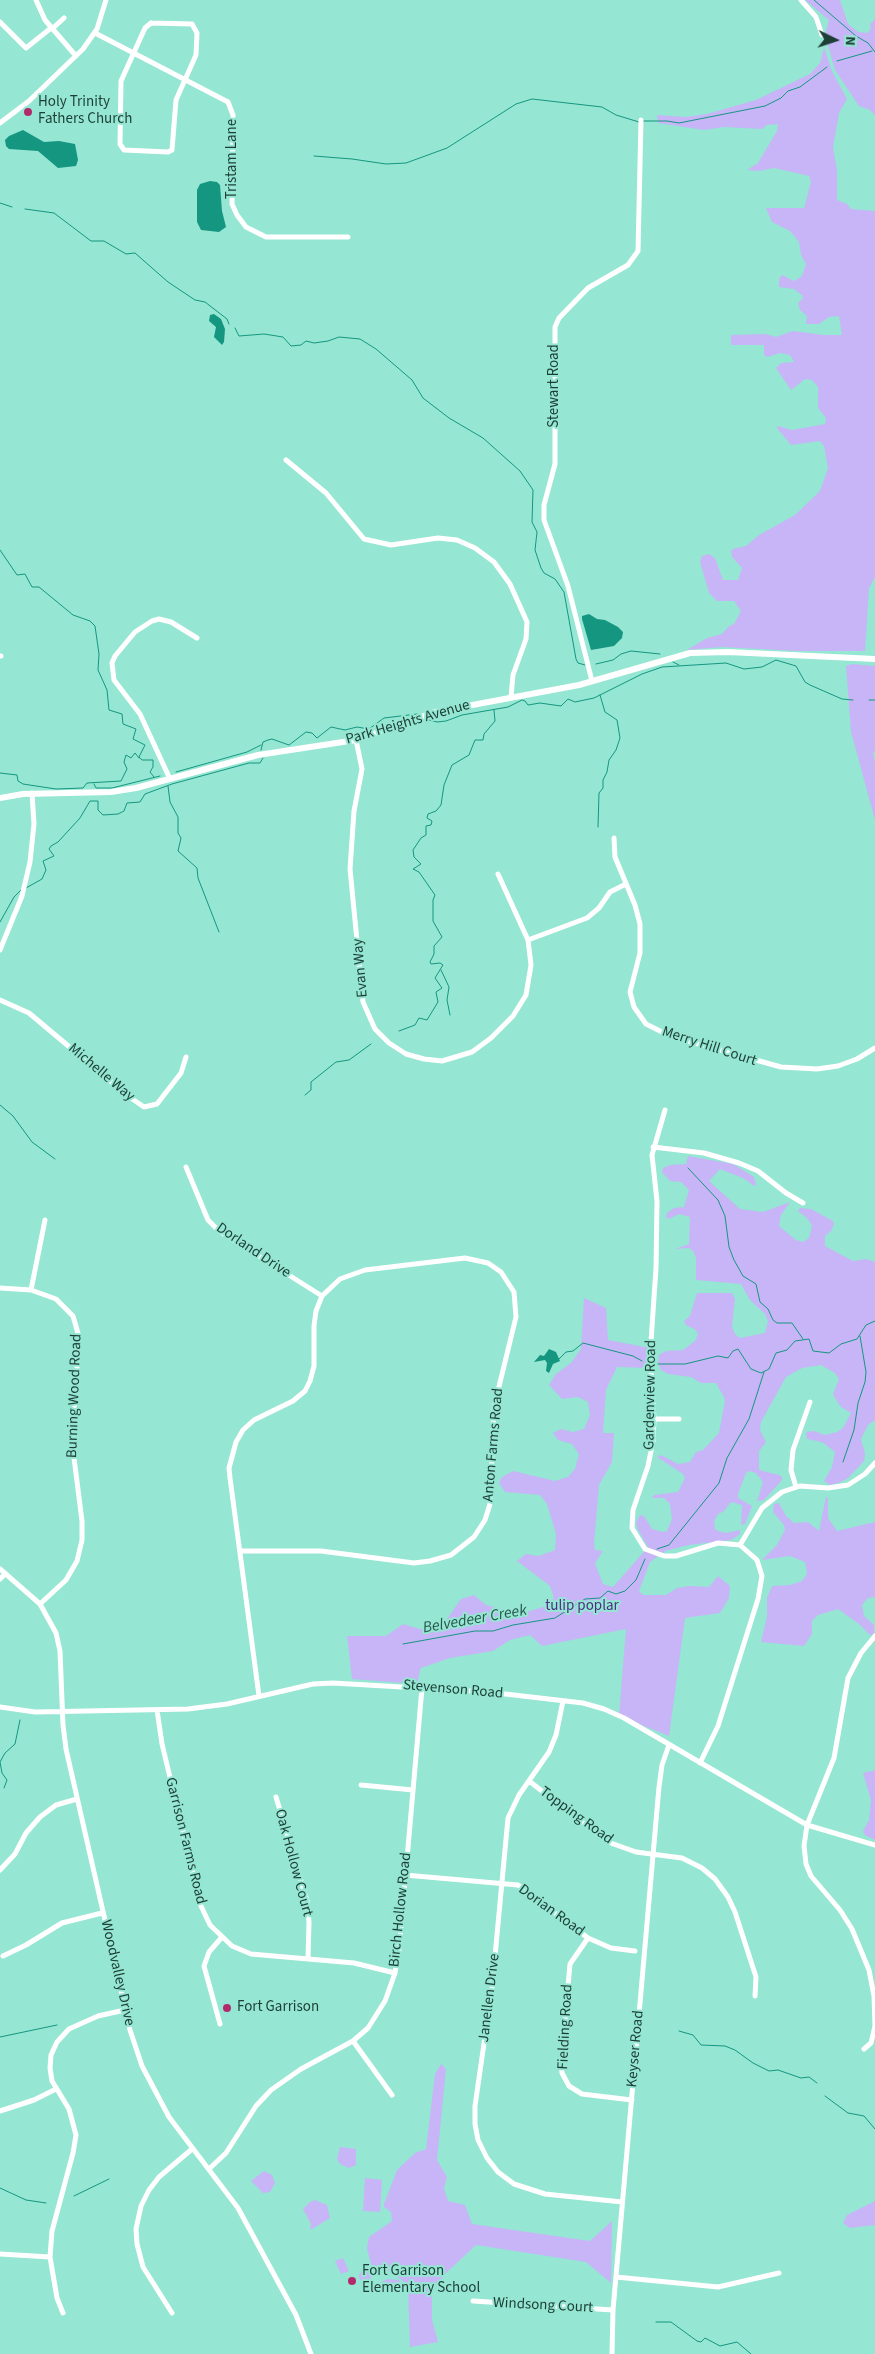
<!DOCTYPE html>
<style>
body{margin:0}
#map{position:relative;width:875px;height:2354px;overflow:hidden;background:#95e6d2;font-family:"Source Sans 3",sans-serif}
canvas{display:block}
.north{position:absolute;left:810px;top:15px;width:50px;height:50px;-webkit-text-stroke:4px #95e6d2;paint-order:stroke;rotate:94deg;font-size:14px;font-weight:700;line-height:20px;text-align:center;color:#1c3e36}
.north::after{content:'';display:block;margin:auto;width:18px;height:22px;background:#1c3e36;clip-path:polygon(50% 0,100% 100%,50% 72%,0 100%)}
</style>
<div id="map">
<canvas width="875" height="2354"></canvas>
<div class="north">N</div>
</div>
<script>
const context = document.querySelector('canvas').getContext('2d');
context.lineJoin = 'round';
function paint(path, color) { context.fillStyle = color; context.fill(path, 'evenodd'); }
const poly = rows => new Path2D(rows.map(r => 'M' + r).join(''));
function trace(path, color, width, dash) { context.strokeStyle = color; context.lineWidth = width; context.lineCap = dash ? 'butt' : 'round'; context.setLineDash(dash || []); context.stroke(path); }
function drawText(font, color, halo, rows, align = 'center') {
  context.font = font + ' "Source Sans 3",sans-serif'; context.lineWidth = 4; context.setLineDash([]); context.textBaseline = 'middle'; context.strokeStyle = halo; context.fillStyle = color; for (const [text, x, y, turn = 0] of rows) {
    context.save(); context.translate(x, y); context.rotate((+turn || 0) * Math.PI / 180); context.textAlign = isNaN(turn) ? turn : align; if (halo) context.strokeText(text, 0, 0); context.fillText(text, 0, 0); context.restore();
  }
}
const green = poly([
 [805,0,840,0,848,24,858,32,868,33,871,28,870,24,875,19,875,115,870,110,859,106,835,70,825,35,829,20],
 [824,47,832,71,847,99,839,113,833,147,837,171,837,200,847,204,851,209,875,211,875,577,869,588,865,651,798,651,722,647,687,650,707,638,722,634,729,626,734,624,741,611,734,601,717,601,709,593,700,562,702,556,709,554,715,558,723,580,738,580,742,568,732,557,731,551,733,549,746,546,759,535,795,515,820,491,828,468,824,446,820,441,791,445,777,428,778,426,792,430,825,424,826,418,818,408,818,387,812,380,805,379,791,390,776,368,781,363,794,362,790,355,780,353,767,357,764,355,764,345,731,345,731,335,766,334,776,337,793,331,824,335,842,335,839,316,829,317,819,324,806,324,807,316,800,310,798,303,803,298,802,295,794,289,779,287,779,279,782,275,794,281,802,276,806,264,801,255,799,242,790,231,772,222,766,208,804,208,811,182,809,176,774,168,759,171,747,170,758,163,777,131,778,124,767,125,762,129,724,127,704,130,658,123,657,115,686,117,707,114,756,100,810,74,820,63],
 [852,664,875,666,875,750,873,754,875,762,875,820,851,732,846,666],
 [688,1156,733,1164,754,1177,756,1184,754,1186,745,1179,720,1169,709,1181,740,1209,763,1212,790,1202,781,1215,779,1226,796,1240,803,1242,809,1238,812,1226,808,1219,798,1211,800,1208,811,1209,833,1221,834,1224,831,1231,825,1236,825,1246,853,1261,866,1259,875,1262,875,1420,868,1425,861,1439,865,1454,864,1461,848,1478,841,1482,830,1485,824,1481,832,1467,835,1452,822,1442,807,1439,806,1432,814,1431,825,1435,837,1432,843,1428,851,1413,841,1407,835,1398,833,1394,839,1379,835,1373,821,1365,802,1368,786,1377,761,1422,760,1430,766,1442,759,1451,759,1470,779,1475,782,1477,782,1480,764,1500,757,1501,763,1482,756,1473,749,1471,746,1473,738,1494,738,1498,752,1506,745,1524,741,1525,742,1505,731,1502,724,1511,718,1514,714,1521,715,1529,718,1531,726,1533,740,1530,740,1534,731,1540,689,1545,665,1551,650,1562,639,1591,643,1595,666,1595,677,1588,690,1586,709,1587,718,1576,730,1586,729,1598,720,1613,685,1618,669,1736,619,1716,626,1629,542,1646,530,1635,510,1640,493,1651,450,1658,421,1668,421,1666,417,1684,352,1679,347,1636,386,1636,403,1624,420,1629,442,1626,461,1599,474,1595,486,1605,509,1611,527,1612,546,1606,554,1598,550,1586,517,1561,526,1554,539,1556,555,1550,556,1534,547,1504,540,1495,505,1492,499,1483,502,1477,513,1471,555,1481,568,1477,575,1469,579,1454,572,1444,558,1440,553,1433,561,1429,573,1432,584,1429,590,1415,588,1402,578,1397,562,1399,549,1385,556,1374,571,1363,581,1349,584,1298,606,1308,608,1340,650,1348,648,1368,617,1367,606,1390,603,1433,614,1433,612,1462,599,1485,594,1544,595,1550,603,1551,595,1563,603,1584,613,1587,648,1547,638,1530,636,1522,640,1515,644,1516,652,1529,663,1532,667,1531,672,1519,670,1504,664,1498,652,1498,654,1495,678,1492,685,1478,683,1474,657,1457,661,1455,678,1464,690,1462,696,1452,703,1450,719,1433,725,1401,724,1397,716,1383,701,1383,691,1377,668,1374,661,1370,658,1363,659,1355,666,1351,683,1350,695,1341,698,1334,696,1330,686,1325,684,1321,690,1316,697,1293,732,1293,735,1299,732,1327,735,1334,740,1338,765,1333,768,1321,765,1314,750,1300,741,1284,696,1280,696,1258,693,1251,689,1248,675,1249,689,1244,690,1217,679,1214,669,1219,666,1217,667,1213,674,1208,684,1207,689,1190,681,1182,670,1181,662,1172,663,1168,670,1165,686,1164],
 [826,1497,828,1497,828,1518,837,1531,875,1522,875,1597,868,1598,862,1605,864,1616,874,1625,874,1634,870,1635,859,1624,838,1609,818,1615,812,1621,812,1634,804,1646,761,1642,767,1617,767,1598,772,1586,790,1585,802,1581,807,1574,805,1562,790,1556,762,1560,777,1545,785,1530,784,1525,773,1512,774,1504,779,1503,786,1516,794,1523,808,1522,819,1531],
 [875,1770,875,1840,865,1835,863,1831,869,1820,871,1800,863,1773],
 [441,2064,446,2069,437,2160,447,2177,444,2188,448,2201,465,2205,472,2224,590,2241,612,2221,611,2283,586,2262,476,2245,447,2272,432,2290,432,2320,438,2342,410,2347,408,2285,391,2272,371,2265,367,2248,369,2237,392,2221,391,2212,384,2207,384,2204,397,2170,415,2153,426,2149,435,2074],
 [340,2147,356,2149,356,2165,349,2168,340,2164,337,2159],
 [264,2171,272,2175,275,2183,270,2192,263,2193,251,2181],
 [365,2178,382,2180,380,2212,363,2211],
 [315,2200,327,2205,330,2218,312,2229,310,2229,311,2224,303,2209,310,2202],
 [875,2201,875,2225,850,2228,843,2223,847,2215],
 [343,2258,349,2271,341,2274,335,2261],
 '359 2276a6 6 0 1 1 12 0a6 6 0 1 1-12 0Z',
 [388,2279,399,2280,403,2286,383,2287,381,2282]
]);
const water = poly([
 [23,130,44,142,59,141,75,144,78,160,76,166,58,168,38,151,9,149,6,146,5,140,9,136],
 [210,181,217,182,220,185,222,211,226,227,219,232,201,230,197,222,197,190,200,184],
 [214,314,221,319,225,329,224,342,222,345,214,337,216,327,209,321,210,315],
 [589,614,597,619,605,620,618,627,623,632,622,638,614,646,591,650,582,619,582,616],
 [549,1349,556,1352,560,1361,553,1364,549,1373,546,1371,547,1363,545,1360,534,1362,540,1355,544,1356]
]);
const stream = poly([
 [814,0,856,36,868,43,875,52],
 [837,61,872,51],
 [643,121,667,121,679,123,765,106,781,98,788,91,800,87,827,67],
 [314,156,352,159,386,164,406,163,447,148,516,104,532,99,602,107,616,115,639,122],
 [0,203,12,207],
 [25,209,54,213,91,241,104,241,126,254,135,253,168,282,195,300,205,302,227,319,229,324],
 [235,328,239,336,264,334,283,337,291,346,301,345,306,341,314,343,328,341,339,337,360,339,376,349,412,380,423,398,449,418,483,438,520,471,533,490,532,522,537,532,535,550,541,568,544,573,555,579,564,592,576,659,578,663,585,665],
 [0,550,17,575,25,574,32,587,39,587,73,615,90,621,95,626,99,654,98,670,107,690,109,710,122,714,123,724,136,729,133,739,145,745,139,757,142,760,153,760,153,767,150,772,154,777],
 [673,662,679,665],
 [596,664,613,660,621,654,631,651,660,654],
 [869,700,875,700],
 [425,719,437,722,446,721,462,715,508,707,522,700,525,701,528,705,540,703,561,706,568,699,575,702,594,698,642,674,662,667,726,663,744,669,762,667,776,660,796,666,805,682,810,685,842,699,853,700],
 [261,750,263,742,268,740,272,739,289,745,306,732,312,733,317,738,331,727,345,730,357,727,369,729,384,718,417,714],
 [176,772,247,752,261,745],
 [0,773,17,775,18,781,23,784,56,789,83,788,87,783,121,781,127,769,124,762,126,755,131,758,135,753,139,758],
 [94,784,96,788,112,788,160,776],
 [168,786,170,802,178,817,178,833,181,838,178,851,197,868,198,878,219,932],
 [598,827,599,793,603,788,603,780,607,772,609,760,616,750,620,738,617,720,605,712,600,695],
 [26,888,42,879,46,870,43,861,54,856,49,849,51,846,58,842,80,818,90,801,98,801,98,810,103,815,118,814,124,811,127,803,140,802,145,794,172,784,249,763,260,763,263,758],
 [0,922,14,897,22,889],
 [441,970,449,987,447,1000,450,1015],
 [399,1031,415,1025,419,1018,427,1020,438,1002,436,992,442,988,435,978,443,965,440,963,431,964,430,962,434,954,434,946,442,937,433,921,433,900,435,895,419,872,413,869,421,864,414,857,413,850,421,838,426,835,426,826,431,825,432,821,427,818,428,814,436,811,441,805,444,785,452,765,469,755,475,740,483,740,484,734,495,721,494,710],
 [305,1095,311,1090,311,1082,336,1062,349,1060,371,1044],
 [0,1105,13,1116,32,1142,55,1159],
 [688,1168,718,1200,725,1216,729,1247,734,1260,743,1276,756,1284,760,1302,768,1309,773,1320,777,1323,792,1323,803,1339],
 [559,1359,566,1352,573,1351,583,1343,633,1356,642,1361],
 [658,1364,685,1364,718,1356,728,1358,733,1351,738,1349,751,1369,761,1373,769,1369,776,1353,787,1350,795,1341,809,1339,813,1351,829,1353,841,1344,857,1339,866,1325,875,1321],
 [843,1462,854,1430,858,1403,865,1382,866,1372,860,1336],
 [657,1549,669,1545,719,1483,727,1458,749,1419,764,1372],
 [403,1644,475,1631,493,1631,513,1625,555,1618,585,1599,600,1598,608,1591,616,1594,625,1591,636,1580,645,1559],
 [4,1788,7,1780,2,1773,0,1762,5,1753,15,1744,20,1720],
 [679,2031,693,2035,701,2045,725,2046,735,2050,753,2063,769,2071,778,2070,801,2078,809,2077,817,2083],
 [0,2037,57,2025],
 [825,2096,848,2113,864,2116,875,2129],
 [0,2188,26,2200,46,2203],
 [74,2196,109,2179],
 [656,2322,671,2322,697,2341,701,2342,705,2338,720,2346,737,2342,751,2354]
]);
const minor = poly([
 [36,0,45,20,76,56],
 [801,0,816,17,822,35],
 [0,22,26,48,51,28],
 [151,23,192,24,197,33,196,55,176,100,172,150,168,152,124,150,120,144,121,81,145,28,151,23],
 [52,29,64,18],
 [95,33,228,102,233,115,232,204,237,215,246,227,266,237,348,237],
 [0,123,29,101,83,49,97,29,106,0],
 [286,460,326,493,364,539,391,545,438,538,457,540,475,548,494,562,510,584,527,622,526,639,513,675,511,697],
 [0,656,1,656],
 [592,681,568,586,544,520,544,505,555,464,555,327,559,318,588,288,628,265,638,251,641,120],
 [356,740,362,769,354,811,350,869,363,1002,375,1029,389,1043,406,1054,424,1059,442,1061,472,1052,491,1038,513,1016,526,995,531,965,528,940,498,874],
 [170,779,140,714,114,680,112,663,115,656,135,632,152,621,159,619,171,622,197,638],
 [614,838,615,857,635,905,640,924,640,953,630,992,634,1007,646,1024,670,1036,781,1067,817,1069,838,1066,857,1059,875,1048],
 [528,940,587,918,599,908,610,892,626,884],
 [0,950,22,896,30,862,34,824,32,793],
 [0,1000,29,1013,128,1096,144,1107,157,1104,181,1073,186,1057],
 [665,1110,652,1155,657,1201,656,1268,650,1356,654,1419,653,1441,648,1466,633,1510,632,1528,645,1549,664,1556,676,1556,718,1543,740,1545,757,1560,762,1576,758,1599,718,1726,700,1763],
 [653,1147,704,1153,739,1163,758,1171,786,1193,803,1203],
 [186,1167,208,1220,219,1231,322,1296],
 [0,1288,31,1290,56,1299,73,1316,79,1337,72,1442,82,1521,82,1540,77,1561,66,1580,40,1604],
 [31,1290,45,1220],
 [654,1419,679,1419],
 [796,1487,791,1470,793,1450,810,1402],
 [740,1545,762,1508,782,1492,800,1486,828,1488,848,1485,865,1474,875,1463],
 [240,1551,321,1551,414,1563,430,1561,451,1555,474,1537,485,1520,490,1504,494,1407,516,1317,514,1292,501,1272,488,1263,465,1258,365,1270,340,1279,322,1296,316,1311,314,1326,314,1366,310,1381,305,1391,293,1401,254,1420,243,1430,236,1442,229,1468,230,1478,259,1696],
 [0,1569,40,1604,56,1633,60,1651,63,1725,66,1749,130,2030,142,2066,169,2117,238,2208,296,2315,311,2354],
 [0,1579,5,1574],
 [563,1701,556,1735,549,1752,519,1795,508,1818,492,1988,475,2106,475,2124,478,2140,487,2158,498,2172,514,2184,545,2194,622,2202],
 [0,1707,35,1712,188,1709,227,1704,313,1684,333,1683,488,1692,583,1703,604,1709,624,1718,807,1825,875,1845],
 [157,1710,162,1744,201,1906,210,1925,232,1946,251,1954,354,1963,395,1973],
 [529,1781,608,1842,636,1852,682,1858,702,1868,715,1879,728,1897,735,1912,756,1977,755,1996],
 [361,1785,413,1790],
 [276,1797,307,1901,309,1922,308,1959],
 [0,1870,15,1854,26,1833,40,1817,56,1805,77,1799],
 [405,1875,518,1885,588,1938,611,1948,635,1951],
 [588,1938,570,1964,561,2063,562,2073,569,2086,582,2094,632,2100],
 [3,1956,26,1945,62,1923,102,1913],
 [220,2024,204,1966,209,1952,222,1937],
 [353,2041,392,2095],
 [864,2049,871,2043,875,2026,874,1996,869,1970,852,1929,840,1910,811,1876,806,1864,804,1846,807,1825,834,1758,848,1678,861,1653,875,1636],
 [0,2111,34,2100,56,2089],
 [209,2169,226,2153,256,2106,271,2090,301,2069,353,2041,368,2028,385,2001,395,1973,399,1950,422,1688],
 [0,2254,50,2257],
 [616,2277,718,2287,779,2273],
 [473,2301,613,2310],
 [63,2313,57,2298,50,2257,52,2231,73,2153,76,2135,69,2109,52,2081,50,2068,51,2055,57,2042,69,2029,98,2016,125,2010],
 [172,2313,143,2267,137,2244,136,2229,141,2206,149,2190,159,2177,192,2149],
 [612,2354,613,2310,659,1787,662,1765,669,1745]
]);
const major = poly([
 [0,798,23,794,111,792,136,788,258,755,356,740,435,712,579,685,690,653,728,652,875,659]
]);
const markers = [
 [28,112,5,"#b22a6b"],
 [227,2008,5,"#b22a6b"],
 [352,2281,5,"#b22a6b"]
];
const poiNames = [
 ["Holy Trinity",38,103],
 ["Fathers Church",38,120],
 ["Fort Garrison",237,2008],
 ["Fort Garrison",362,2272],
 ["Elementary School",362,2289]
];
const streetNames = [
 ["Tristam Lane",233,159,-90],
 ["Stewart Road",555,386,-90],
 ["Park Heights Avenue",408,723,-16],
 ["Evan Way",361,968,-95],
 ["Merry Hill Court",709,1047,18],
 ["Michelle Way",101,1073,40],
 ["Dorland Drive",253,1251,34],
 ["Gardenview Road",651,1395,-89],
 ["Burning Wood Road",75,1396,-88],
 ["Anton Farms Road",494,1445,-85],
 ["Stevenson Road",453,1690,5],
 ["Topping Road",576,1816,36],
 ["Garrison Farms Road",185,1841,76],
 ["Oak Hollow Court",293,1863,75],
 ["Birch Hollow Road",401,1910,-84],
 ["Dorian Road",551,1911,36],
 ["Woodvalley Drive",117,1973,77],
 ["Janellen Drive",490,1998,-83],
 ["Fielding Road",566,2027,-87],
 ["Keyser Road",636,2049,-85],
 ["Windsong Court",543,2306,3]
];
const parkNames = [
 ["tulip poplar",582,1607]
];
const waterNames = [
 ["Belvedeer Creek",475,1620,-10]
];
paint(green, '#c7b5f8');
paint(water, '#159680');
trace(stream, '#159680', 1);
trace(minor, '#fff', 5);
trace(major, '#fff', 6);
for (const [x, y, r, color] of markers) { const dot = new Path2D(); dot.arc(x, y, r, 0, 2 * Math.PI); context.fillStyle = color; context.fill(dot); trace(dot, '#95e6d2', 2); }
drawText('15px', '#1c3e36', '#95e6d2', poiNames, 'left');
drawText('15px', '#1c3e36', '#95e6d2', streetNames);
drawText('15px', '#4d2d83', '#95e6d2', parkNames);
drawText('italic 16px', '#28574c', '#95e6d2', waterNames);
</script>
